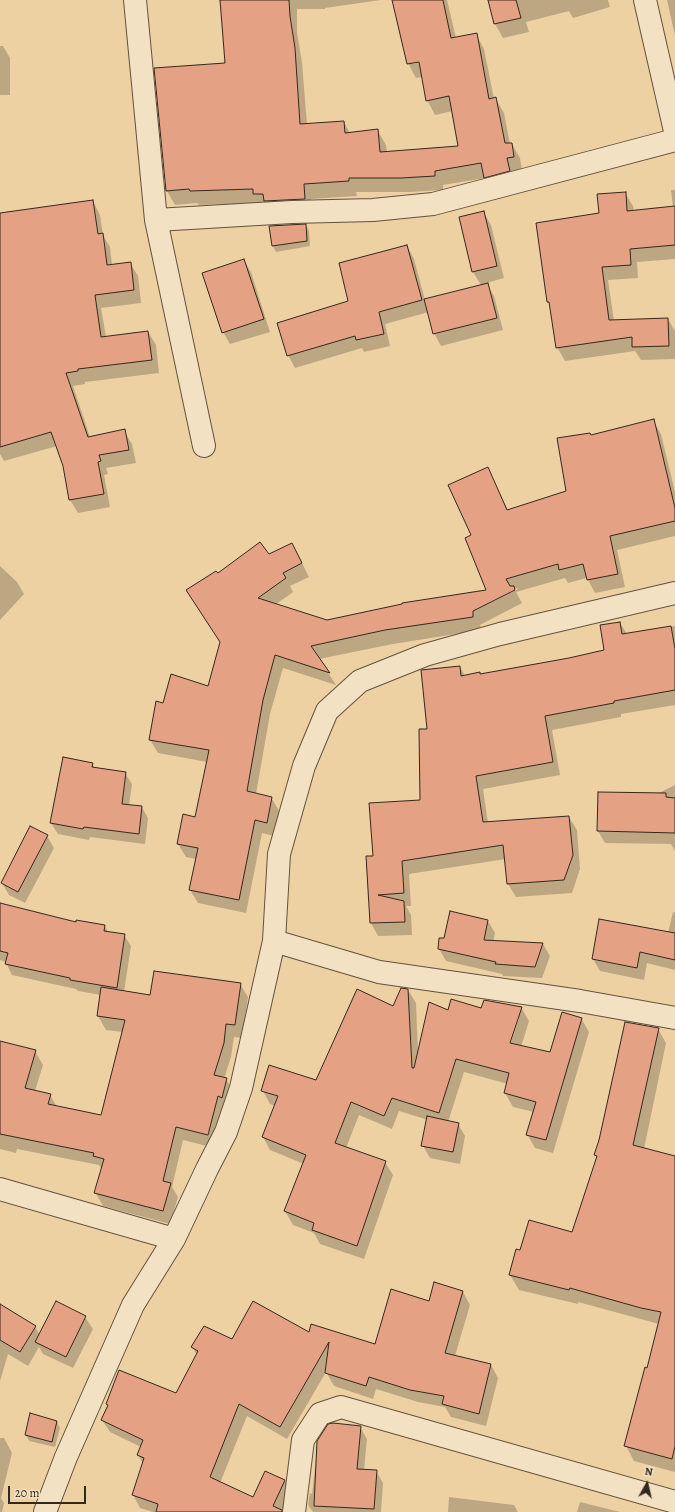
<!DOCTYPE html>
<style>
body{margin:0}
#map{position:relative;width:675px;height:1512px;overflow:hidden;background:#edd1a3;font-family:Alegreya,serif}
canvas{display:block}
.north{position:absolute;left:627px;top:1464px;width:40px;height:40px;-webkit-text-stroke:3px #f3e1c3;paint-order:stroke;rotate:8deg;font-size:11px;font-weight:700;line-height:16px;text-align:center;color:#33281e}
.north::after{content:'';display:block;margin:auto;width:14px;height:18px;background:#33281e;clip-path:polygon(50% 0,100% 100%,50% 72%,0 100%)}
.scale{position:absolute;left:8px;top:1486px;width:78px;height:18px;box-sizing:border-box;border:2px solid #33281e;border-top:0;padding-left:5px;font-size:12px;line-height:14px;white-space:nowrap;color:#33281e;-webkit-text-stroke:3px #f3e1c3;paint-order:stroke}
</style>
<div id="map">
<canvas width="675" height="1512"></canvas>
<div class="north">N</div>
<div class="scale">20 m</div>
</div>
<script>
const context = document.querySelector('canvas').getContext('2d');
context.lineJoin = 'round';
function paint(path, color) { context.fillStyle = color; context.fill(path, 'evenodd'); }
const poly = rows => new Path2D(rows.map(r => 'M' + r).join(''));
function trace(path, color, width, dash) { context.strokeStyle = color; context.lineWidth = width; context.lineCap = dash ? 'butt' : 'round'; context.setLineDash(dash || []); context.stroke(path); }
const shadow = poly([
 [221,0,381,0,325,8,325,9,297,9,297,32,302,63,307,124,344,122,350,133,378,131,386,145,387,152,459,147,453,111,435,115,427,100,422,77,416,78,408,63,393,0,447,0,456,38,476,34,484,49,494,99,496,99,504,113,510,144,512,144,520,158,522,171,493,192,485,178,443,185,443,190,410,192,356,192,357,196,311,199,312,213,262,208,259,203,199,205,197,203,175,205,167,191,226,63],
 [411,62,424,62,411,64],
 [489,0,608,0,610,7,573,18,569,11,526,22,529,32,503,38,495,24],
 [667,0,675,0,675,36],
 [0,46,3,46,10,58,10,95,0,95],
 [671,190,675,190,675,259,637,262,638,278,608,280,614,321,668,319,675,331,675,359,641,360,635,351,565,361,557,347,551,307,548,302,600,214,625,193,633,206,634,212,673,207],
 [93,201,100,215,103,235,110,247,112,265,130,263,138,276,141,303,101,308,106,337,148,332,156,345,159,373,85,382,85,384,73,386,90,437,124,431,132,444,136,463,106,468,108,474,104,475,110,507,78,513,70,500,64,466,57,446,4,461,0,454,0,214],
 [484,213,491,225,504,278,486,283,494,296,503,330,441,346,434,333,429,312,385,324,390,346,364,352,362,348,295,368,288,355,349,302,407,246,414,259,425,300,481,285,473,272,460,218],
 [306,225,309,231,310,246,276,252,273,246,270,227],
 [244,260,251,272,270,332,230,344,223,332],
 [653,420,661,434,675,492,675,536,617,550,625,587,595,593,587,578,568,583,565,578,516,592,522,603,480,625,481,630,393,644,319,659,336,685,283,668,270,714,256,794,271,797,279,811,274,836,262,833,246,913,198,903,190,890,196,859,186,857,178,844,196,818,207,762,158,753,150,740,163,704,209,687,221,643,217,574,269,555,299,557,309,577,290,586,293,592,275,605,327,621,488,591,472,536,488,469,508,510,568,492,591,436],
 [517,588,518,589,492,602,492,600],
 [0,566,17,582,24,594,0,620],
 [620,623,627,634,675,626,675,705,621,714,621,717,552,730,560,775,483,789,488,823,569,817,577,830,580,869,572,893,516,897,508,884,506,859,409,874,411,906,406,906,411,915,412,935,378,936,371,923,367,857,374,856,421,801,428,730,460,667,465,676,480,675,569,659,605,651],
 [92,764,95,768,125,773,132,784,129,805,142,807,148,818,145,844,90,837,89,840,58,834,51,823],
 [675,785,675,851,671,844,605,843,598,831,599,793,657,794],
 [47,836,54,848,25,903,9,895,2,883],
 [0,904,77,924,105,926,108,932,124,935,131,946,124,992,150,996,240,984,248,997,242,1038,234,1037,231,1057,224,1079,226,1079,234,1093,215,1148,183,1140,172,1187,178,1197,170,1224,103,1206,95,1192,102,1170,99,1165,17,1149,16,1153,0,1149,0,1042,35,1051,43,1065,35,1091,50,1095,57,1107,102,1116,123,1032,106,1030,98,1016,101,995,78,991,76,989,12,975,6,963,6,962,0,960],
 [673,912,675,913,675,970,647,963,644,980,600,971,593,959,600,920,668,933],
 [488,921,495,933,493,942,543,944,550,956,542,978,503,976,502,974,446,961,439,949,445,939],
 [408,990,416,1003,418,1052,448,1011,521,1007,529,1021,521,1047,551,1053,581,1018,589,1032,553,1153,535,1148,527,1134,534,1112,513,1107,505,1093,508,1084,464,1072,448,1122,458,1124,465,1136,460,1164,430,1158,423,1146,428,1120,399,1111,392,1129,359,1115,346,1148,385,1162,393,1175,364,1259,320,1244,314,1233,293,1225,285,1211,304,1164,270,1150,263,1137,275,1106,270,1104,263,1091,316,1081,394,1007],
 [517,1018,519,1018,509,1048,507,1048],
 [658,1029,666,1043,644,1149,675,1157,675,1472,634,1461,626,1446,648,1369,659,1324,578,1302,578,1304,519,1290,510,1275,521,1251,572,1233,597,1158,596,1155],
 [463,1292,470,1305,455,1356,491,1365,498,1378,486,1426,451,1417,445,1407,418,1402,376,1389,373,1399,334,1386,326,1372,287,1439,247,1416,220,1483,254,1498,266,1472,285,1481,292,1494,290,1512,153,1512,140,1508,133,1495,143,1464,138,1455,141,1447,110,1432,102,1420,177,1394,197,1355,192,1347,232,1340,310,1333,376,1345,429,1302],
 [0,1306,35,1327,40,1335,85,1317,93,1329,73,1368,43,1354,39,1347,28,1366,8,1354,0,1381],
 [57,1422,60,1428,55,1447,29,1441,26,1435],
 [360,1427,367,1439,364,1470,376,1471,383,1483,381,1512,313,1512,308,1505,310,1493,312,1494,318,1441],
 [0,1438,4,1438,12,1453,1,1498,4,1503,2,1512,0,1512],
 [449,1497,514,1505,518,1512,448,1512],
 [580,1502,620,1512,577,1512]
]);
const building = poly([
 [220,0,289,0,290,16,295,48,300,124,344,121,345,133,378,129,380,152,458,146,449,96,426,101,419,62,407,64,392,0,443,0,451,38,477,33,489,99,496,97,505,143,512,143,514,157,507,158,510,171,484,178,481,163,435,171,435,176,401,178,349,178,349,181,304,184,305,199,264,201,263,194,253,194,253,189,190,191,189,189,166,191,154,68,225,63,220,0],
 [488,0,516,0,521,18,494,24,488,0],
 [626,192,627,211,675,206,675,245,630,249,631,265,602,267,609,320,668,318,669,346,632,347,632,337,556,348,549,302,547,302,536,223,599,213,597,194,626,192],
 [93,200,98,234,103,233,107,265,131,262,134,290,95,295,101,337,148,331,152,360,78,369,78,371,66,373,88,437,125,429,129,450,99,455,101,461,98,462,104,494,69,500,63,466,51,432,0,447,0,213,93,200],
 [484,211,497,266,472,272,459,217,484,211],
 [306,224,307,241,272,246,269,226,306,224],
 [407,245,422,300,379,312,384,334,356,340,355,336,287,356,277,323,348,301,339,263,407,245],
 [244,259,264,319,222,333,202,273,244,259],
 [488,283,497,318,433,334,424,299,488,283],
 [654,419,675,508,675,521,610,536,618,574,587,580,583,564,559,570,558,564,506,579,510,586,514,586,515,590,473,611,473,617,385,630,311,646,330,673,275,655,263,700,247,791,272,797,267,823,255,820,239,900,189,890,198,848,177,844,183,814,195,817,209,750,149,740,156,701,163,703,171,674,208,686,220,642,186,590,216,571,218,573,260,542,269,554,292,543,302,563,283,573,286,578,258,598,327,620,402,604,402,603,486,590,465,538,471,535,448,485,488,467,507,510,566,491,557,438,590,433,591,435,654,419],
 [620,622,622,634,671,626,675,649,675,690,614,701,614,703,545,716,553,762,476,776,483,822,569,816,573,855,564,880,507,884,503,845,402,861,404,893,378,895,404,901,405,922,370,923,366,856,373,856,369,803,420,800,419,729,427,729,421,670,460,666,461,676,480,672,480,674,569,658,604,650,600,625,620,622],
 [63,757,93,763,92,767,126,772,122,804,142,806,139,834,84,827,83,829,50,823,63,757],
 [598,792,666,793,666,797,675,798,675,833,597,831,598,792],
 [30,826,48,835,18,892,1,883,30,826],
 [0,903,76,922,76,920,105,925,104,931,125,934,117,988,70,980,70,978,5,964,8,953,0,951,0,903],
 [450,911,488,920,484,940,543,943,535,967,495,964,496,962,438,949,439,938,444,938,450,911],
 [599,919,675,933,675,960,640,952,637,968,592,959,599,919],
 [154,971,241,983,235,1025,226,1024,224,1043,214,1075,227,1078,222,1098,218,1096,208,1135,176,1127,163,1181,171,1183,163,1211,94,1193,104,1159,93,1156,94,1153,0,1134,0,1041,36,1050,25,1088,51,1094,48,1104,101,1115,125,1020,97,1016,101,987,150,995,154,971],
 [401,988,408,989,412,1068,414,1068,429,1002,448,1010,451,999,481,1008,484,1000,522,1007,510,1043,550,1052,562,1012,582,1018,546,1140,526,1135,536,1102,504,1093,509,1073,456,1059,439,1113,392,1098,384,1116,351,1102,335,1143,386,1161,357,1246,312,1230,314,1223,284,1211,306,1155,262,1137,278,1096,261,1091,269,1065,316,1080,357,989,393,1006,401,988],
 [625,1022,659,1028,633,1145,675,1156,675,1446,672,1459,624,1446,645,1367,647,1368,661,1312,641,1308,570,1288,569,1290,509,1275,516,1249,520,1250,529,1220,572,1232,597,1156,594,1155,599,1140,625,1022],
 [427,1116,459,1123,453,1152,421,1146,427,1116],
 [434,1282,463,1291,445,1353,491,1364,479,1414,442,1404,444,1396,410,1390,369,1377,366,1386,325,1373,329,1342,280,1427,239,1404,210,1477,253,1497,265,1471,285,1480,273,1506,282,1510,282,1512,156,1512,158,1504,132,1495,144,1458,137,1455,143,1440,101,1420,108,1405,106,1404,119,1370,176,1393,198,1351,191,1347,204,1326,232,1339,253,1301,309,1332,311,1324,375,1344,391,1289,429,1301,434,1282],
 [56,1301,86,1316,66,1357,35,1342,56,1301],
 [0,1304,36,1326,20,1352,0,1340,0,1304],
 [30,1413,57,1421,52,1442,25,1435,30,1413],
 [333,1423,361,1426,357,1469,377,1470,374,1509,314,1506,317,1441,328,1424,333,1423]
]);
const minor = poly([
 [135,0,156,220,204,446],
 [645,0,675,131],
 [156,220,292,212,373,210,433,204,675,140],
 [274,941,379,972,580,1001,675,1018],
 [0,1189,174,1239],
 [45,1512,66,1457,133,1305,174,1239,207,1169,226,1132,241,1088,274,941,279,854,304,766,327,711,360,681,425,655,500,634,675,593],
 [294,1512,303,1440,320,1414,341,1407,675,1502]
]);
paint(shadow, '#0003');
paint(building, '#e5a183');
trace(building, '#33281e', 1);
trace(minor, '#62523f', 24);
trace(minor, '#f3e1c3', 22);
</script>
